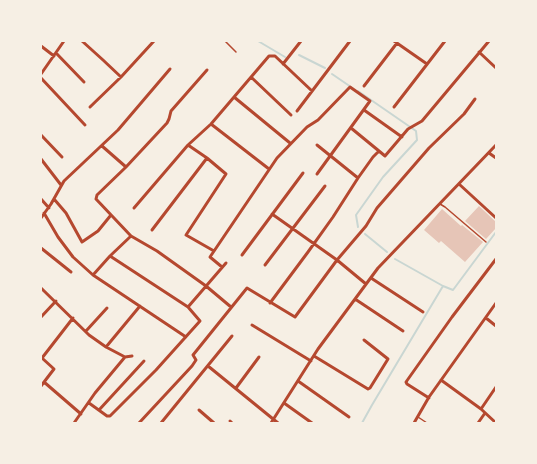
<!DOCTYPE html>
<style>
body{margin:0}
#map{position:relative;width:537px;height:464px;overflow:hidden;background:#f6efe4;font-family:"Open Sans",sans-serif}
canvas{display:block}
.frame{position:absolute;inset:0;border:42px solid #f6efe4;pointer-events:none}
</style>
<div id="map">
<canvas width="537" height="464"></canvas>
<div class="frame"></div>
</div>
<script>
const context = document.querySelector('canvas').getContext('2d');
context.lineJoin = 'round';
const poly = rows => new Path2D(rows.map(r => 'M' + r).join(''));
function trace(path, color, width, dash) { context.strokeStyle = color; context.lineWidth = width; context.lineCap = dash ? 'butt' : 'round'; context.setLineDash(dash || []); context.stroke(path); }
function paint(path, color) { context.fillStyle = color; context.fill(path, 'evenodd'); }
const stream = poly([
 [258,41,285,57],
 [299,55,325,68],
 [332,74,351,87],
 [358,227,356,215,383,177,417,140,416,131,358,91],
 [365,234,387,252],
 [395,259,443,286,453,290,496,232],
 [362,423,372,405,443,286]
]);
const building = poly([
 [479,206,496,222,496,228,486,239,465,221],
 [442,209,461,226,462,225,483,242,465,262,441,241,439,243,424,230]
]);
const service = poly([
 [225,41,236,52],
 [440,204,445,207,486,242],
 [418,417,427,423]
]);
const minor = poly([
 [82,41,103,60,121,77],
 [394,41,427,64],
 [41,46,54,56],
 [479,52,496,68],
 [56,53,84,82],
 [283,64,301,41],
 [207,70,171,111,169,119,167,123,126,167,97,195,96,199,131,236,157,251,206,286,231,307],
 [41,74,64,41],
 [251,77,291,115],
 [41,78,85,125],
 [364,86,397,43],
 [234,97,290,143],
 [90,107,121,77,154,41],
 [394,107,445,41],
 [364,110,402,137],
 [297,111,350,41],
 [211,124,269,169],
 [351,128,379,151],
 [41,135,62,157],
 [317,145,358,178],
 [102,146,126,167],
 [489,153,496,158],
 [207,158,226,174,186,235,214,251],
 [41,159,61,185],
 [459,184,496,218],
 [41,199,49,208],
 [54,199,66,213,82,242,98,231,111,215],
 [134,208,188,145,211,124,269,56,275,56,312,91],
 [44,213,58,237,73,257,93,275,186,337],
 [272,214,337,260,366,284],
 [41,218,51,204,64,181,118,130,170,69],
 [152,230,207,158,188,145],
 [41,248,71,272],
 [242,255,303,173],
 [265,265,325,186],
 [222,267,210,257,277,158,307,127,318,120,350,87,370,101,317,174],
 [93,275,110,256,131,236],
 [371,278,423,312],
 [41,288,89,335,106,347,125,357,132,356],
 [355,299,403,331],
 [270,303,308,252,333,217,358,178,373,157,379,151,385,156,408,129,422,121,489,41],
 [188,307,226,263],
 [41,317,56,301],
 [486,318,496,326],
 [252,325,311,361],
 [86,331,107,308],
 [106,347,140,306],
 [314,356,368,389,370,388,388,359,364,340],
 [208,366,278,423],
 [441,380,481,409,496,423],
 [298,381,349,417],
 [44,382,81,414],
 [41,386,54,369,42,358,73,318],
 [236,388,259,357],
 [429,398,407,384,406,382,452,317,496,259],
 [89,403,107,416,110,416,156,370,200,321,188,307,110,256],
 [284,403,312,423],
 [481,409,496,387],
 [99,410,144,361],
 [199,410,214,423],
 [230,421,232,423],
 [74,423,95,393,125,357],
 [139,423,192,366,196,360,193,355,247,288,295,317,337,260,366,226,377,208,429,148,464,114,475,99],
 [161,423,232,336],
 [271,423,318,349,378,268,496,145],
 [414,423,429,397,496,303],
 [478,423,485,413]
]);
trace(stream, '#c9d6d2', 2);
paint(building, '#e6c5b7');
trace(service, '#b5482f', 1.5);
trace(minor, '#b5482f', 3);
</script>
